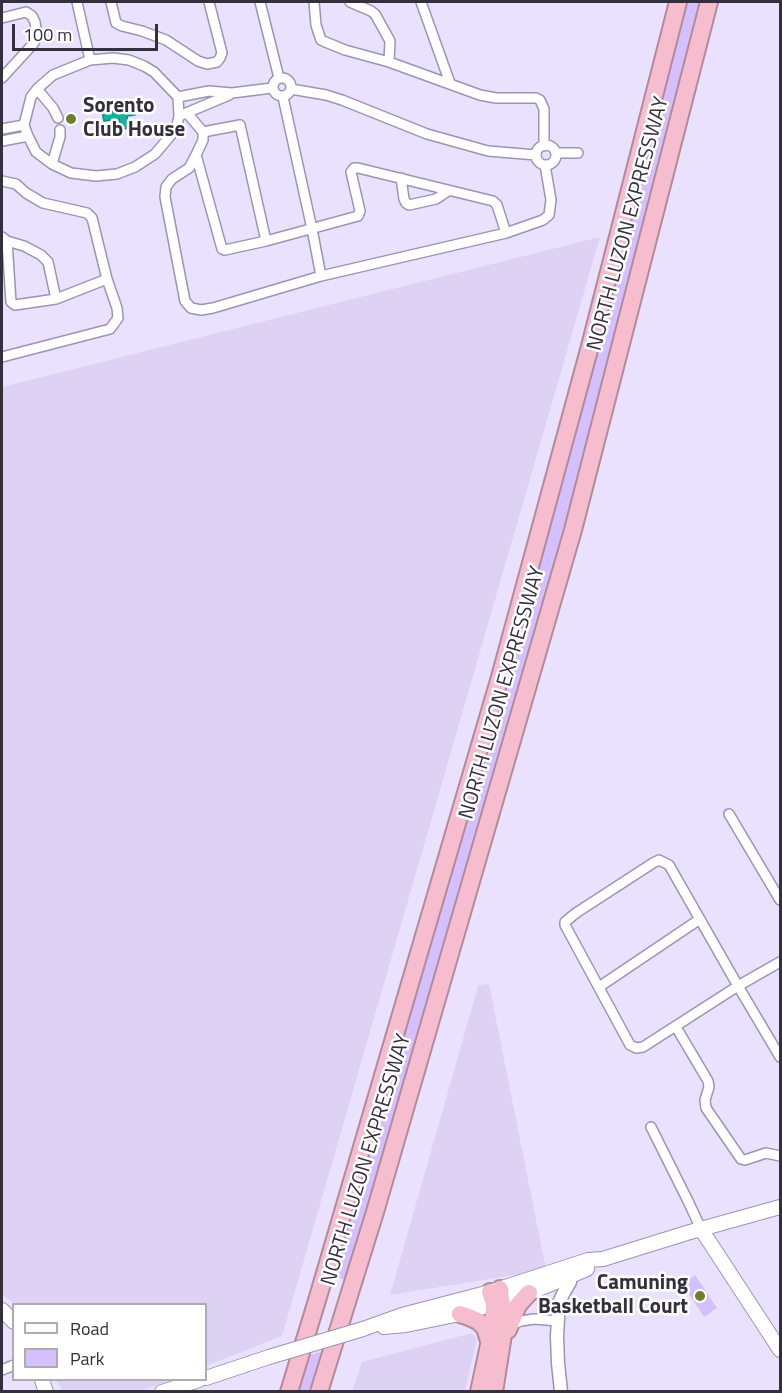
<!DOCTYPE html>
<style>
body{margin:0}
#map{position:relative;width:782px;height:1393px;overflow:hidden;background:#eae1ff;font-family:"Titillium Web",sans-serif}
canvas{display:block}
.frame{position:absolute;inset:0;border:3px solid #332f3d;pointer-events:none}
.legend{position:absolute;left:12px;top:1303px;width:195px;height:78px;box-sizing:border-box;background:#fff;border:2px solid #adacb1;margin:0;padding:8px 10px;list-style:none;font-size:18px;color:#332f3d}
.legend li{display:flex;align-items:center;gap:12px;height:30px}
.legend b{width:30px;border:2px solid #adacb1}
.scale{position:absolute;left:12px;top:24px;width:146px;height:27px;box-sizing:border-box;border:3px solid #332f3d;border-top:0;padding-left:8px;font-size:18px;line-height:21px;white-space:nowrap;color:#332f3d;-webkit-text-stroke:4px #fff;paint-order:stroke}
</style>
<div id="map">
<canvas width="782" height="1393"></canvas>
<div class="frame"></div>
<ul class="legend">
<li><b style="height:8px;background:#fff"></b>Road</li>
<li><b style="height:16px;background:#d4c0ff"></b>Park</li>
</ul>
<div class="scale">100 m</div>
</div>
<script>
const context = document.querySelector('canvas').getContext('2d');
context.lineJoin = 'round';
function paint(path, color) { context.fillStyle = color; context.fill(path, 'evenodd'); }
const poly = rows => new Path2D(rows.map(r => 'M' + r).join(''));
function trace(path, color, width, dash) { context.strokeStyle = color; context.lineWidth = width; context.lineCap = dash ? 'butt' : 'round'; context.setLineDash(dash || []); context.stroke(path); }
function drawText(font, color, halo, rows, align = 'center') {
  context.font = font + ' "Titillium Web",sans-serif'; context.lineWidth = 5; context.setLineDash([]); context.textBaseline = 'middle'; context.strokeStyle = halo; context.fillStyle = color; for (const [text, x, y, turn = 0] of rows) {
    context.save(); context.translate(x, y); context.rotate((+turn || 0) * Math.PI / 180); context.textAlign = isNaN(turn) ? turn : align; if (halo) context.strokeText(text, 0, 0); context.fillText(text, 0, 0); context.restore();
  }
}
const built = poly([
 [600,237,282,1336,206,1366,206,1304,16,1304,2,1295,2,387],
 [489,984,546,1270,390,1295,478,986],
 [472,1333,476,1338,476,1343,465,1391,352,1391,362,1362],
 [57,1380,171,1380,137,1392,62,1391]
]);
const green = poly([
 [685,2,703,2,565,537,348,1277,343,1279,337,1277,333,1272,333,1269,369,1153,549,533,621,260],
 [695,1275,717,1308,704,1317,682,1283],
 [327,1350,314,1391,293,1392,304,1357]
]);
const water = poly([
 [132,102,135,115,127,116,129,128,114,131,113,125,120,124,119,119,104,121,101,107,132,102]
]);
const minor = poly([
 [77,2,90,60],
 [111,2,116,23,122,26,142,31,166,40,198,61,207,64,217,62,220,58,222,53,209,2],
 [260,2,279,78],
 [314,2,316,25,321,40,323,41,345,50,389,62,480,95,496,98,536,98,540,100,544,109,544,146],
 [350,2,371,11,375,14,390,41,389,62],
 [421,2,450,83],
 [2,18,26,12,32,16,35,22,37,35,34,43,2,78],
 [113,58,129,60,144,66,154,72,178,97,179,116,177,125,171,135,155,154,135,167,117,174,96,176,71,173,52,164,36,152,28,136,24,125,31,97,37,89,53,75,90,60,113,58],
 '273 87a9 9 0 1 1 18 0a9 9 0 1 1-18 0Z',
 [37,89,53,108,58,118],
 [291,89,326,95,342,100,427,134,488,151,536,155],
 [178,97,209,91,232,93,272,88],
 [283,97,312,229,321,276],
 [187,113,203,132],
 [179,116,229,95],
 [2,129,24,125],
 [2,141,28,136],
 '536 155a10 10 0 1 1 20 0a10 10 0 1 1-20 0Z',
 [556,153,578,153],
 [196,155,222,249,225,250,266,241,358,216,360,211,351,172,354,168,358,168,493,201,497,205,506,233],
 [52,164,60,137,60,130],
 [401,178,404,199,406,203,409,205,436,199,448,191],
 [2,181,16,184,26,193,43,203,87,213,92,218,107,279,117,308,118,318,110,329,2,357],
 [2,237,7,241,24,246,41,255,48,262,56,299],
 [7,241,11,302,15,305,56,299,107,279],
 [266,241,240,125,203,132,203,140,196,155,189,168,172,179,166,187,165,197,185,301,191,308,201,310,213,308,321,276,506,233,543,220,549,215,551,200,545,165],
 [729,814,780,900],
 [780,962,738,986,643,1047,636,1048,630,1045,565,925,565,922,576,913,653,863,659,860,669,865,738,986,780,1057],
 [599,987,700,919],
 [676,1027,708,1081,709,1087,705,1100,706,1108,741,1159,745,1160,766,1153,780,1156],
 [651,1127,688,1201,701,1229],
 [509,1326,521,1321,534,1319,558,1321],
 [2,1370,14,1365]
]);
const tertiary = poly([
 [561,1392,558,1363,557,1336,559,1303,563,1294,570,1282,570,1277,567,1269]
]);
const secondary = poly([
 [701,1229,780,1350],
 [2,1310,14,1322],
 [384,1327,406,1325,460,1314,529,1293,587,1269],
 [363,1329,402,1315,490,1292,588,1260,603,1259,690,1232,780,1207],
 [206,1378,269,1357],
 [42,1380,46,1392],
 [162,1392,199,1380]
]);
const motorway = poly([
 [460,1314,469,1317,478,1321,485,1328,489,1341],
 [508,1330,518,1305,529,1293],
 [289,1392,318,1297,500,677,589,350,678,2],
 [319,1392,375,1212,573,530,709,2],
 [479,1392,493,1326,494,1303,490,1292],
 [494,1392,505,1322,505,1313,501,1301,500,1289]
]);
const secondaryBridge = poly([
 [269,1357,363,1329]
]);
const markers = [
 [71,119,6,"#6d7d2b"],
 [700,1296,6,"#6d7d2b"]
];
const poiNames = [
 ["Sorento",83,107],
 ["Club House",83,131],
 ["Camuning",688,1284,"right"],
 ["Basketball Court",688,1308,"right"]
];
const streetNames = [
 ["NORTH LUZON EXPRESSWAY",629,224,-75],
 ["NORTH LUZON EXPRESSWAY",503,693,-74],
 ["NORTH LUZON EXPRESSWAY",367,1160,-73]
];
paint(built, '#ddd2f4');
paint(green, '#d4c0ff');
paint(water, '#13b29c');
trace(water, '#1d8b80', 1.5);
trace(minor, '#9d93b5', 12);
trace(tertiary, '#9d93b5', 15);
trace(secondary, '#9d93b5', 16);
trace(motorway, '#b28b9b', 20);
trace(minor, '#fff', 9);
trace(tertiary, '#fff', 12);
trace(secondary, '#fff', 14);
trace(motorway, '#f6bdce', 16);
trace(secondaryBridge, '#9d93b5', 16, []);
trace(secondaryBridge, '#fff', 14);
for (const [x, y, r, color] of markers) { const dot = new Path2D(); dot.arc(x, y, r, 0, 2 * Math.PI); context.fillStyle = color; context.fill(dot); trace(dot, '#fff', 2); }
drawText('bold 21px', '#332f3d', '#fff', poiNames, 'left');
drawText('21px', '#332f3d', '#fff', streetNames);
</script>
